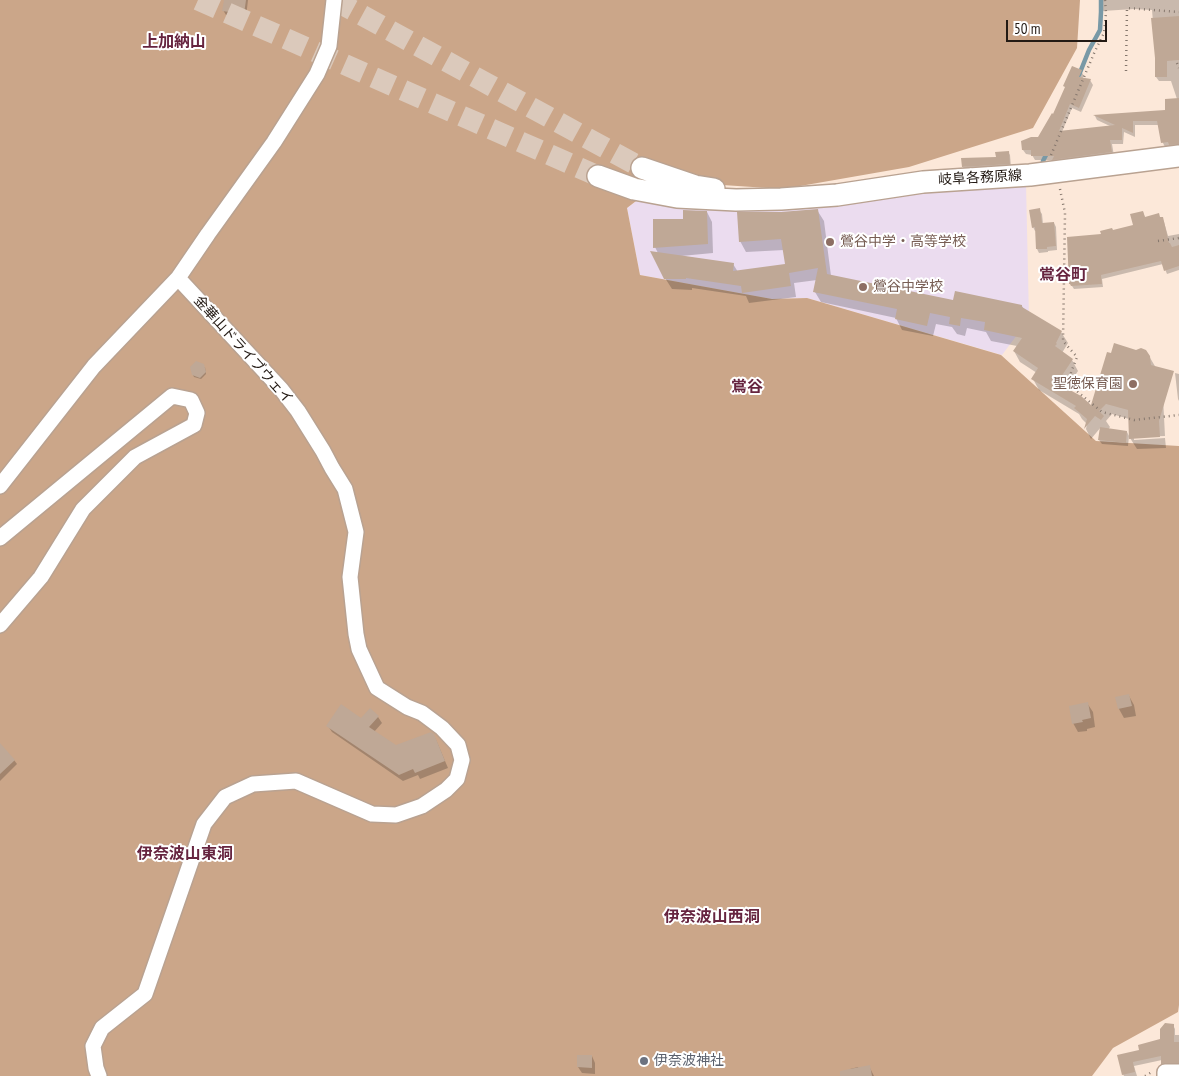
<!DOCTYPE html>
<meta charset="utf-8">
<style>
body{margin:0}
#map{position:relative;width:1179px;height:1076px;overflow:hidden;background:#fce8d9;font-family:"PT Sans Narrow",sans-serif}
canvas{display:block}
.scale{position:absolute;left:1006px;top:20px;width:101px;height:22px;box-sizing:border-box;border:2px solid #231a14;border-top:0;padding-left:6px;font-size:15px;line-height:18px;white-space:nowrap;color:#231a14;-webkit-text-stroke:4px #fff;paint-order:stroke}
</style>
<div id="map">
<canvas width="1179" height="1076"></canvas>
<div class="scale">50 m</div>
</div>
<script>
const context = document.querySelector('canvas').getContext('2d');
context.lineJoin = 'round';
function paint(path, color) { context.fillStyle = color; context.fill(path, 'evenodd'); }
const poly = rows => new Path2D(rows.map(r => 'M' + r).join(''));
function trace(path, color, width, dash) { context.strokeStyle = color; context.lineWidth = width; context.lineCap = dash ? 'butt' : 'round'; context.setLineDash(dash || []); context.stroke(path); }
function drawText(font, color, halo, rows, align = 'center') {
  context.font = font + ' "PT Sans Narrow","Noto Sans JP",sans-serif'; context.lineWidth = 4; context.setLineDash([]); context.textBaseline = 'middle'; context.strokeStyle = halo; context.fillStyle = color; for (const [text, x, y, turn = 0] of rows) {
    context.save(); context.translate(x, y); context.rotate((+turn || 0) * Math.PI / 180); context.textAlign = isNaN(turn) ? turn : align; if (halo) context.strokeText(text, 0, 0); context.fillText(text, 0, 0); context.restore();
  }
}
const education = poly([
 [1026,184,1029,319,1002,355,807,298,772,299,640,275,627,208,639,199]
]);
const forest = poly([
 [0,0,1080,0,1077,48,1033,128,909,167,783,189,662,181,627,208,640,275,772,299,807,298,1001,355,1096,441,1179,446,1179,1005,1178,1012,1113,1048,1092,1076,0,1076]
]);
const shadow = poly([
 [225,0,248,0,246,17,226,15,223,10],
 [1099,0,1179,0,1179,148,1173,149,1172,146,1165,147,1163,143,1159,125,1135,125,1135,137,1124,132,1123,144,1112,144,1114,156,1056,164,1054,160,1035,160,1032,155,1026,154,1023,150,1039,138,1081,71,1084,76,1082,79,1090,80,1093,85,1081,112,1072,108,1062,132,1112,127,1097,120,1095,116,1166,112,1177,99,1171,81,1159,81,1156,77,1156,58,1152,10,1134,9,1103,11,1100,6],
 [1008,152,1010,155,1011,167,965,170,963,167,997,159],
 [817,210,824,221,831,276,954,301,1022,306,1024,310,1061,332,1068,343,1062,353,1072,360,1078,371,1066,389,1092,407,1136,351,1146,351,1162,378,1165,436,1134,437,1134,440,1165,438,1166,448,1137,449,1130,438,1129,419,1112,414,1106,421,1110,427,1108,430,1127,432,1129,436,1128,446,1102,444,1099,440,1101,427,1091,439,1086,429,1087,424,1082,419,1079,414,1039,390,1033,379,1037,373,1020,362,1014,351,1017,346,991,341,986,332,967,328,965,336,957,334,952,327,936,324,933,336,902,330,896,318,821,302,815,292,817,280,794,283,796,297,749,303,746,296,692,288,692,290,672,289,665,278,658,253,655,247,684,220,707,212,712,222,713,253,681,256,733,264,738,272,786,266,784,250,746,252,740,241,781,213],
 [1039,210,1042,214,1043,224,1054,223,1056,227,1057,250,1048,251,1048,252,1039,253,1037,249,1036,231,1035,231,1033,227],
 [1143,212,1145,218,1162,218,1164,222,1168,236,1179,234,1179,270,1167,274,1163,264,1102,279,1103,287,1074,289,1070,283,1102,235,1113,231,1134,226],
 [205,367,206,374,201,379,194,377,193,375],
 [1175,373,1179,374,1179,401,1178,399],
 [1129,696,1134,705,1136,716,1124,718,1119,709,1117,698],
 [1087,703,1093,712,1095,727,1087,729,1087,731,1078,732,1073,723],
 [370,709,378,717,382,723,374,732,396,747,433,734,437,742,448,768,420,779,418,775,403,781,332,732,328,726,361,720],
 [0,747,14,760,17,764,0,781],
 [1173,1025,1175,1029,1175,1035,1179,1035,1179,1066,1164,1067,1162,1063,1162,1060,1134,1066,1137,1076,1124,1076,1123,1074,1141,1050,1162,1040],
 [592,1056,595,1063,595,1074,582,1073,578,1067],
 [869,1066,874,1076,851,1076,850,1069,858,1067,859,1069]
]);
const stream = poly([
 [1079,75,1089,50,1100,30,1101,12,1101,0],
 [1043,161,1048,151]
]);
const building = poly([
 [224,0,246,0,244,14,222,11],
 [1179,16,1179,60,1167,61,1167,77,1155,77,1155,58,1151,18],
 [1072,66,1082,70,1079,77,1091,79,1079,108,1070,104,1059,131,1115,125,1093,115,1165,110,1165,99,1179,98,1179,144,1169,145,1168,142,1161,143,1157,121,1133,121,1133,133,1122,128,1122,140,1110,140,1112,152,1052,160,1054,156,1031,156,1031,150,1022,150,1021,141,1031,137,1038,137,1052,113,1053,114,1065,87,1063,86],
 [1009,151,1010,164,962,167,961,158,996,157,995,152],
 [1040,208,1042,223,1054,222,1056,246,1047,247,1047,249,1036,249,1035,227,1032,228,1029,210],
 [818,209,827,274,953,300,955,291,1022,305,1022,307,1062,331,1056,343,1057,344,1055,346,1073,359,1057,383,1081,396,1091,405,1107,352,1111,353,1114,343,1136,350,1141,348,1146,350,1150,356,1151,365,1174,371,1159,421,1160,437,1129,439,1128,410,1106,404,1099,411,1104,416,1101,420,1095,416,1084,429,1087,419,1074,408,1076,406,1031,379,1038,368,1013,351,1022,338,984,330,985,322,961,318,960,326,949,324,950,317,930,313,927,326,895,319,897,309,813,292,818,268,789,273,791,286,742,293,741,286,686,278,686,279,664,279,650,251,734,263,733,271,785,264,781,239,739,242,737,212,781,212],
 [683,210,707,211,708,244,653,248,653,219,683,219],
 [1143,211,1145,217,1159,213,1160,217,1163,217,1169,243,1170,243,1172,247,1179,245,1179,266,1164,271,1161,261,1101,275,1102,284,1071,286,1070,284,1069,284,1067,237,1101,234,1100,231,1112,228,1113,230,1133,225,1130,214],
 [196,361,204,364,206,372,200,378,192,375,190,367],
 [1100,427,1127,431,1126,443,1098,440],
 [1129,694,1132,706,1118,709,1115,697],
 [1088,702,1091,718,1082,720,1083,722,1072,724,1069,706],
 [341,704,361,718,370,708,379,716,369,727,396,745,431,732,434,734,445,761,415,773,413,769,399,775,326,726],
 [0,743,15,760,0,774],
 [1165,1023,1174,1024,1174,1042,1179,1042,1179,1063,1161,1064,1161,1056,1133,1062,1135,1072,1122,1075,1117,1055,1139,1050,1138,1045,1160,1039,1160,1029],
 [577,1055,592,1055,592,1068,577,1067],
 [870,1065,872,1076,840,1076,840,1071]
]);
const secondaryTunnel = poly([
 [198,0,598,176],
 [334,0,642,168]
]);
const path = poly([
 [1177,63,1179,68],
 [1126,71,1127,8,1179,12],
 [1051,155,1095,51,1104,33,1106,13,1105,0],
 [1060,189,1065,213,1063,341,1077,357,1067,383,1102,412,1134,420,1179,415],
 [1158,241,1179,238],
 [1145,1076,1152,1072]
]);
const street = poly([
 [0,486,94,366,178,278,208,234,274,142,317,74,329,46,334,0],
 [0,538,172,396,191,400,197,413,194,425,135,457,83,509,41,577,0,625],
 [99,1076,96,1068,93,1046,102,1028,145,994,204,824,225,797,253,784,296,781,372,814,396,815,422,806,446,790,457,779,462,760,458,745,442,728,422,713,407,707,377,688,359,649,356,634,350,577,356,532,345,489,332,468,323,451,298,411,281,389,178,278],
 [1165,1076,1165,1072,1179,1072]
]);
const secondary = poly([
 [642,168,695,186,714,189],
 [598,176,634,189,677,197,736,200,781,199,837,195,923,182,1030,175,1179,156]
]);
const markers = [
 [830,242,5,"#8d6e63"],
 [863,287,5,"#8d6e63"],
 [1133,384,5,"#8d6e63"],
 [644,1061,5,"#6b7280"]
];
const streetNames = [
 ["岐阜各務原線",980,178,-3],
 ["金華山ドライブウェイ",243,350,48]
];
const educationNames = [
 ["鶯谷中学・高等学校",840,242],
 ["鶯谷中学校",873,287],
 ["聖徳保育園",1123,384,"right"]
];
const worshipNames = [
 ["伊奈波神社",654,1061]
];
const quarterNames = [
 ["上加納山",174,42],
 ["鴬谷町",1063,275],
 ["鴬谷",747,387],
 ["伊奈波山東洞",185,854],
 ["伊奈波山西洞",712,917]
];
paint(education, '#ebdcef');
paint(forest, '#cba689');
paint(shadow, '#0003');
trace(stream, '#7999a6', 4.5);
paint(building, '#bfa896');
trace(secondaryTunnel, '#dbc9bb', 21, [21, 11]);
trace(street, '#b9a291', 18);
trace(secondary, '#b9a291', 24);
trace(path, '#85776d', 2.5, [1, 4]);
trace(street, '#fff', 15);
trace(secondary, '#fff', 21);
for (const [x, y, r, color] of markers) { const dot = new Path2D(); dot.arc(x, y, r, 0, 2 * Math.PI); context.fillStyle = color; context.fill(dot); trace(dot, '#fff', 2); }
drawText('14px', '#231a14', '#fff', streetNames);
drawText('14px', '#785e54', '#fff', educationNames, 'left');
drawText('14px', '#5b616d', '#fff', worshipNames, 'left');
drawText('bold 16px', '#66243f', '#fff', quarterNames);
</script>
